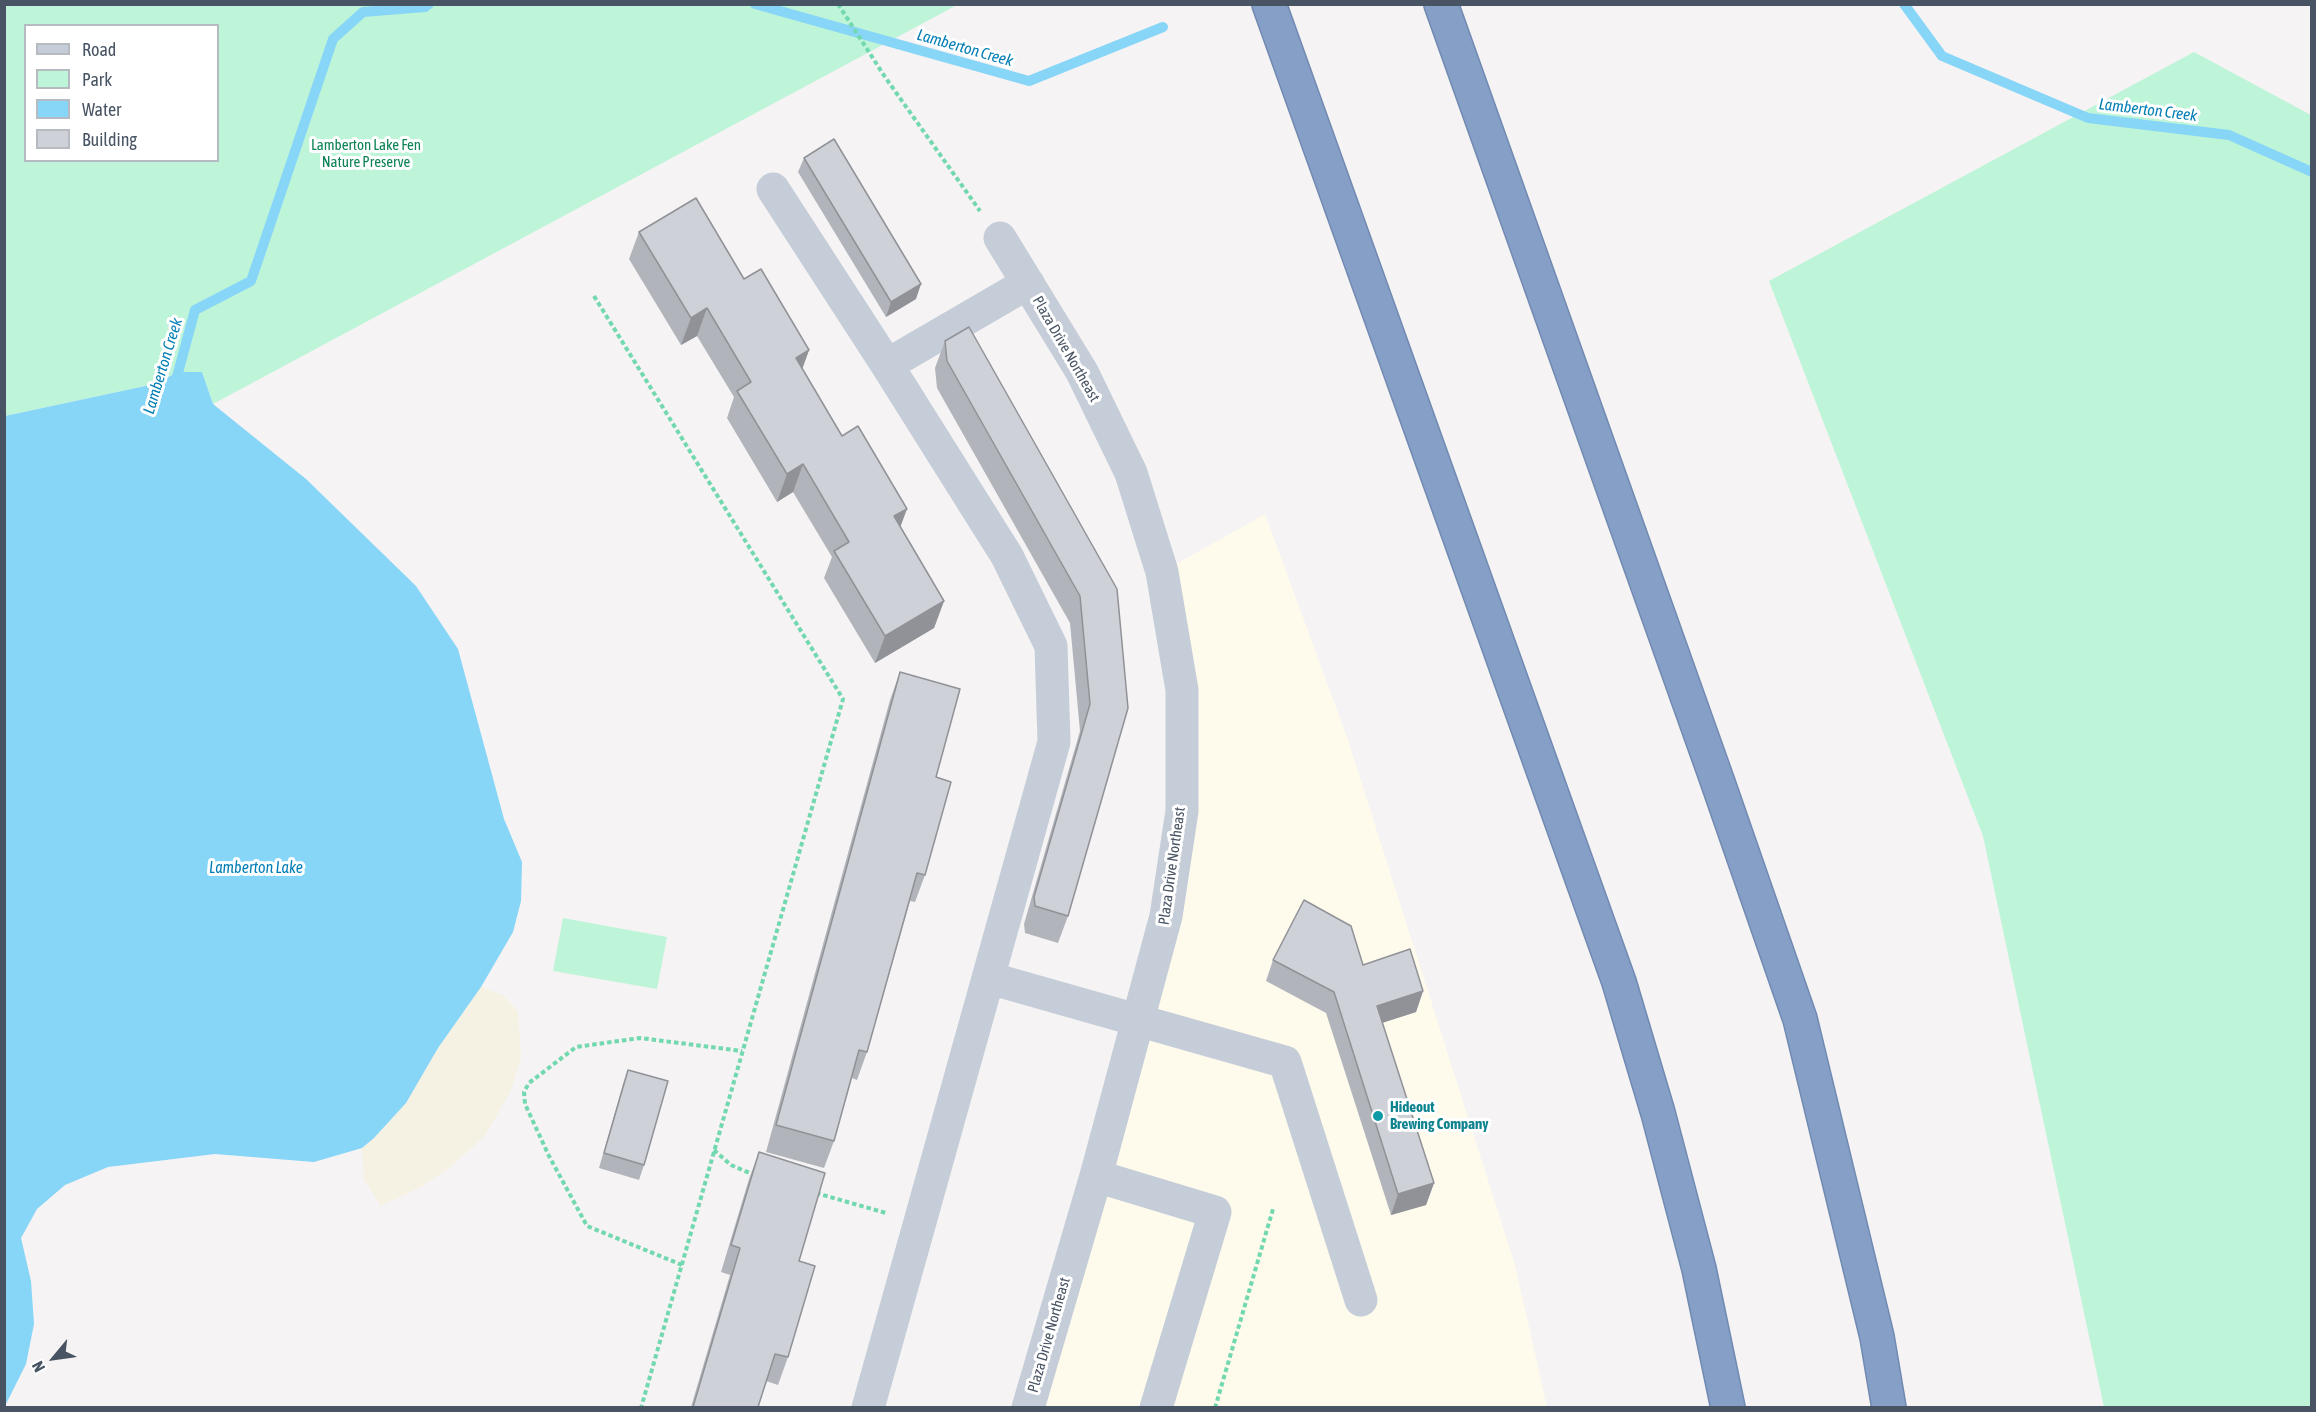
<!DOCTYPE html>
<style>
body{margin:0}
#map{position:relative;width:2316px;height:1412px;overflow:hidden;background:#f5f3f3;font-family:"Asap Condensed",sans-serif}
canvas{display:block}
.frame{position:absolute;inset:0;border:6px solid #485463;pointer-events:none}
.legend{position:absolute;left:24px;top:24px;width:195px;height:138px;box-sizing:border-box;background:#fff;border:2px solid #b6bbc1;margin:0;padding:8px 10px;list-style:none;font-size:18px;color:#485463}
.legend li{display:flex;align-items:center;gap:12px;height:30px}
.legend b{width:30px;border:2px solid #b6bbc1}
.north{position:absolute;left:24px;top:1328px;width:60px;height:60px;-webkit-text-stroke:4px #fff;paint-order:stroke;rotate:241deg;font-size:16px;font-weight:700;line-height:24px;text-align:center;color:#485463}
.north::after{content:'';display:block;margin:auto;width:21px;height:27px;background:#485463;clip-path:polygon(50% 0,100% 100%,50% 72%,0 100%)}
</style>
<div id="map">
<canvas width="2316" height="1412"></canvas>
<div class="frame"></div>
<ul class="legend">
<li><b style="height:8px;background:#c5cdd8"></b>Road</li>
<li><b style="height:16px;background:#bef5d9"></b>Park</li>
<li><b style="height:16px;background:#87d5f7"></b>Water</li>
<li><b style="height:16px;background:#ced1d8"></b>Building</li>
</ul>
<div class="north">N</div>
</div>
<script>
const context = document.querySelector('canvas').getContext('2d');
context.lineJoin = 'round';
function paint(path, color) { context.fillStyle = color; context.fill(path, 'evenodd'); }
const poly = rows => new Path2D(rows.map(r => 'M' + r).join(''));
function trace(path, color, width, dash) { context.strokeStyle = color; context.lineWidth = width; context.lineCap = dash ? 'butt' : 'round'; context.setLineDash(dash || []); context.stroke(path); }
function drawText(font, color, halo, rows, align = 'center') {
  context.font = font + ' "Asap Condensed",sans-serif'; context.lineWidth = 6; context.setLineDash([]); context.textBaseline = 'middle'; context.strokeStyle = halo; context.fillStyle = color; for (const [text, x, y, turn = 0] of rows) {
    context.save(); context.translate(x, y); context.rotate((+turn || 0) * Math.PI / 180); context.textAlign = isNaN(turn) ? turn : align; if (halo) context.strokeText(text, 0, 0); context.fillText(text, 0, 0); context.restore();
  }
}
const commercial = poly([
 [1265,514,1348,740,1515,1265,1547,1407,1028,1408,1182,811,1162,572]
]);
const green = poly([
 [4,5,957,5,213,404,202,372,179,372,150,385,5,416],
 [26,26,218,26,218,160,26,160],
 [2194,52,2311,115,2311,1407,2104,1407,1983,836,1769,281],
 [563,918,667,937,657,989,553,971]
]);
const sand = poly([
 [481,987,503,995,518,1012,521,1058,510,1092,485,1136,450,1167,422,1186,381,1206,364,1179,362,1148,374,1138,406,1103,438,1048]
]);
const water = poly([
 [179,372,202,372,213,404,306,479,416,586,458,649,504,819,522,862,521,901,513,932,481,987,438,1048,406,1103,374,1138,362,1148,314,1162,215,1154,108,1167,65,1185,37,1209,21,1238,31,1281,34,1324,26,1364,5,1406,5,416,150,385]
]);
const stream = poly([
 [755,4,1029,81,1163,27],
 [1904,4,1942,56,2088,118,2229,135,2312,172],
 [175,384,195,310,251,281,333,39,363,12,425,7,429,4]
]);
const path = poly([
 [838,4,885,77,980,211],
 [594,296,843,699,641,1408],
 [714,1150,731,1165,754,1175],
 [816,1193,886,1213],
 [682,1265,587,1226,549,1156,525,1104,524,1092,529,1083,576,1047,640,1038,742,1051],
 [1215,1408,1273,1209]
]);
const minor = poly([
 [773,189,887,365,1007,556,1051,646,1054,742,868,1408],
 [1000,238,1082,372,1131,473,1162,572,1182,690,1182,811,1166,916,1096,1176,1028,1408],
 [887,365,1028,283],
 [989,978,1285,1062,1361,1300],
 [1096,1176,1215,1212,1156,1408]
]);
const highway = poly([
 [1269,4,1619,982,1658,1113,1699,1269,1728,1408],
 [1441,4,1717,780,1800,1019,1877,1337,1889,1408]
]);
const wall = poly([
 [804,158,916,299,886,317,798,172],
 [639,232,744,279,809,350,802,369,842,436,900,527,944,601,934,628,875,663,824,578,832,557,793,492,777,502,727,418,734,397,697,336,681,345,629,259],
 [945,341,1117,589,1068,916,1058,943,1025,933,1024,924,1080,731,1070,623,937,388,935,368],
 [900,672,936,777,925,875,915,902,910,901,867,1052,857,1080,852,1078,834,1141,824,1168,766,1152,890,700],
 [1273,960,1363,965,1423,991,1416,1012,1382,1023,1434,1183,1426,1205,1391,1215,1326,1013,1266,981],
 [628,1070,644,1165,639,1180,599,1168,623,1084],
 [759,1152,799,1261,788,1357,778,1385,766,1381,758,1407,691,1407,730,1275,721,1272,749,1179]
]);
const shadedWall = poly([
 [921,284,916,299,886,317,891,302],
 [707,308,697,336,681,345,691,318],
 [809,350,799,378,796,358],
 [803,464,793,492,777,502,787,474],
 [907,509,897,536,894,516],
 [944,601,934,628,875,663,885,636],
 [1423,991,1416,1012,1369,1027,1377,1006],
 [1434,1183,1426,1205,1391,1215,1398,1194]
]);
const building = poly([
 [834,139,921,284,891,302,804,158,834,139],
 [696,198,744,279,761,269,809,350,796,358,842,436,858,426,907,509,894,516,944,601,885,636,834,551,849,542,803,464,787,474,737,391,751,382,707,308,691,318,639,232,696,198],
 [969,327,1117,589,1128,708,1068,916,1035,906,1034,897,1090,704,1080,596,947,361,945,341,969,327],
 [900,672,960,689,936,777,951,782,925,875,917,873,867,1052,859,1050,834,1141,776,1125,900,672],
 [1304,900,1351,926,1363,965,1410,949,1423,991,1377,1006,1434,1183,1398,1194,1334,992,1273,960,1304,900],
 [628,1070,668,1081,644,1165,604,1153,628,1070],
 [759,1152,825,1173,799,1261,815,1266,788,1357,775,1354,758,1407,693,1407,740,1248,731,1245,759,1152]
]);
const markers = [
 [1378,1116,6,"#0f9aa8"]
];
const parkNames = [
 ["Lamberton Lake Fen",366,145],
 ["Nature Preserve",366,162]
];
const streetNames = [
 ["Plaza Drive Northeast",1066,349,60],
 ["Plaza Drive Northeast",1172,866,-82],
 ["Plaza Drive Northeast",1049,1335,-74]
];
const cultureNames = [
 ["Hideout",1390,1107],
 ["Brewing Company",1390,1124]
];
const waterNames = [
 ["Lamberton Creek",965,48,16],
 ["Lamberton Creek",2148,110,7],
 ["Lamberton Creek",163,366,-73],
 ["Lamberton Lake",256,868]
];
paint(commercial, '#fefbed');
paint(green, '#bef5d9');
paint(sand, '#f6f2e3');
paint(water, '#87d5f7');
trace(stream, '#87d5f7', 10);
trace(highway, '#718ab2', 36);
trace(path, '#72d8af', 4, [4.5, 3]);
trace(minor, '#c5cdd8', 33);
trace(highway, '#869fc6', 33);
paint(wall, '#b1b4ba');
paint(shadedWall, '#909297');
paint(building, '#ced1d8');
trace(building, '#909297', 1.5);
for (const [x, y, r, color] of markers) { const dot = new Path2D(); dot.arc(x, y, r, 0, 2 * Math.PI); context.fillStyle = color; context.fill(dot); trace(dot, '#fff', 2); }
drawText('15px', '#0c8354', '#fff', parkNames);
drawText('15px', '#485463', '#fff', streetNames);
drawText('bold 15px', '#0d838f', '#fff', cultureNames, 'left');
drawText('italic 16px', '#017eb5', '#fff', waterNames);
</script>
